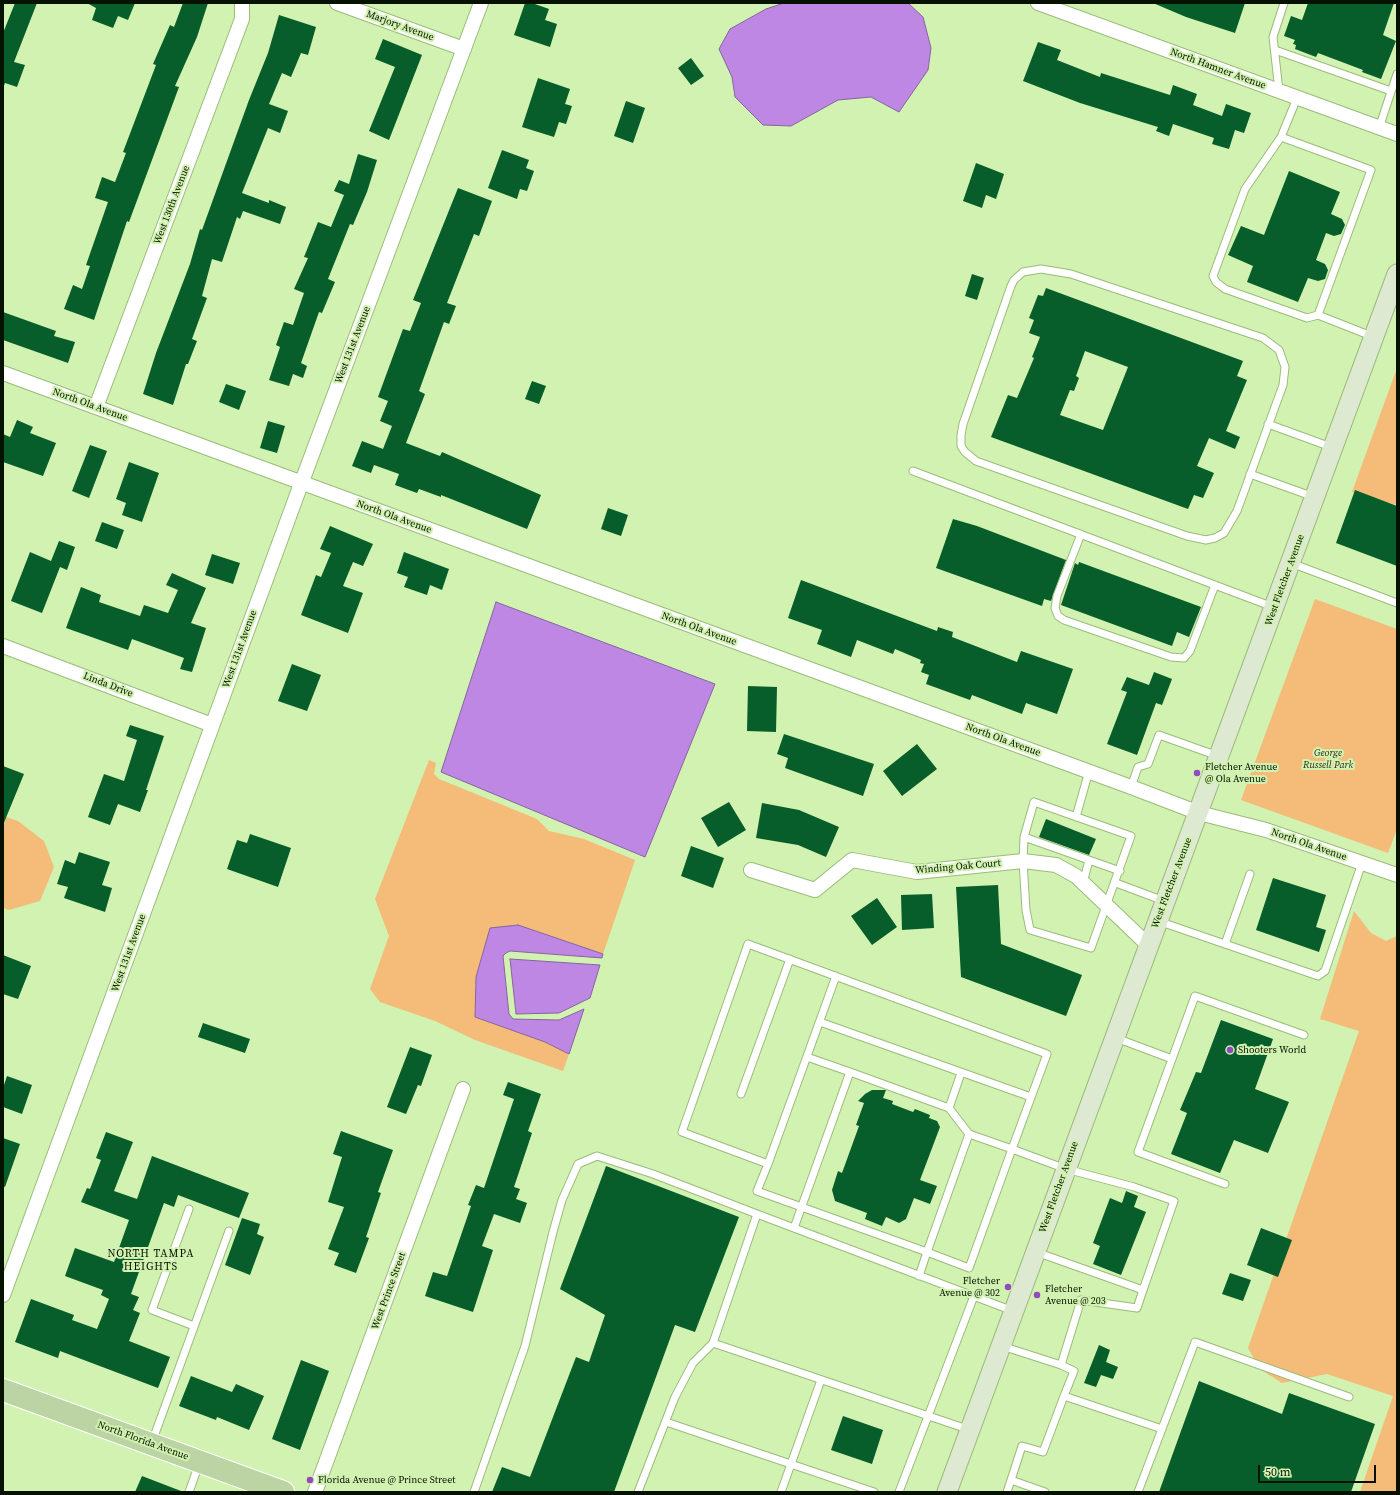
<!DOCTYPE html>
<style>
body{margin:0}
#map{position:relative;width:1400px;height:1495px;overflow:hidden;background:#d1f2b0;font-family:"Source Serif 4",serif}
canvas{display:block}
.frame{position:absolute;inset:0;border:4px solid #071100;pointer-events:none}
.scale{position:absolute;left:1258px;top:1465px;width:118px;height:18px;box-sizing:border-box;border:2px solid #071100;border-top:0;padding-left:5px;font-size:12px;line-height:14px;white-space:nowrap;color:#071100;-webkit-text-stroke:3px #d1f2b0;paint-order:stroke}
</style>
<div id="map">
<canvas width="1400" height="1495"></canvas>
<div class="frame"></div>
<div class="scale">50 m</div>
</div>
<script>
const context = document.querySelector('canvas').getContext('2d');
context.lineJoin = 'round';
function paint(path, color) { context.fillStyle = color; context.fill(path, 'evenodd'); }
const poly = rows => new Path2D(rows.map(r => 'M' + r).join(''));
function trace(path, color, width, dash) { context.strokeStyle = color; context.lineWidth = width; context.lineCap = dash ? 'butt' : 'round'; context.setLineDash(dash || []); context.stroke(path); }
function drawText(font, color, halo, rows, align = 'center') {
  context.font = font + ' "Source Serif 4",serif'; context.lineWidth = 4; context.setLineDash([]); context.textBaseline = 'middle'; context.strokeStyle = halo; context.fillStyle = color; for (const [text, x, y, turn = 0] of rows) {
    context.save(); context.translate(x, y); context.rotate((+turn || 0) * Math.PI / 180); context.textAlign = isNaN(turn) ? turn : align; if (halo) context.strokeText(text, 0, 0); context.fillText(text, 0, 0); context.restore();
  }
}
const green = poly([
 [1397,368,1397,505,1352,492],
 [1315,599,1397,629,1397,829,1388,853,1241,800],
 [429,760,436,763,434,774,439,779,537,819,549,831,584,839,635,860,603,954,518,925,490,929,476,977,475,1017,545,1042,569,1054,563,1071,475,1040,435,1021,380,1002,370,989,389,936,375,899],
 [3,816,18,821,44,841,54,867,40,901,9,910,3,908],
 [1354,911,1371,933,1386,941,1397,936,1397,1492,1360,1492,1393,1396,1327,1374,1282,1383,1260,1369,1248,1348,1359,1031,1320,1019]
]);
const water = poly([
 [784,3,908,3,923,17,931,48,928,70,899,112,871,97,838,100,791,126,763,125,735,97,732,77,719,49,730,29,766,9,784,3],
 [496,602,715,684,645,857,441,772,496,602],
 [518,925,603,954,602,958,510,951,506,953,503,956,509,1014,513,1019,559,1020,584,1009,569,1054,545,1042,475,1017,476,977,490,928,518,925],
 [510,959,600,965,590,998,559,1013,516,1014,510,959]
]);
const building = poly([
 [15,3,37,3,14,62,25,65,17,87,5,83,3,88,3,33],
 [87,3,135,3,128,20,118,16,113,28,92,20,96,8],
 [183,3,208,3,197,37,175,86,179,87,129,222,127,221,94,320,64,309,73,285,82,289,90,266,86,265,108,202,95,198,102,177,115,182,126,153,123,152,156,65,153,64,170,25,174,27],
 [525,3,532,3,549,9,545,20,557,24,550,47,514,35],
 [1153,3,1245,3,1235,33,1186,17],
 [1308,3,1394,3,1383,35,1396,41,1381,79,1362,72,1363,70,1318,53,1316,57,1295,49,1296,45,1293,44,1295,40,1284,36,1291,16,1302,20],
 [279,15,316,27,308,55,301,53,291,77,282,73,269,104,288,111,280,133,268,128,242,193,269,203,269,200,286,207,280,224,243,211,240,219,237,217,222,262,212,259,202,296,207,298,192,339,197,341,188,364,186,364,173,405,143,394,156,353,190,264,200,229,202,230,249,100,268,53],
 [383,39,422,55,389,140,369,131,395,67,375,59],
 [1038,42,1061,50,1057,60,1100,77,1101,73,1170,95,1173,85,1197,94,1193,105,1222,116,1226,104,1251,113,1244,133,1235,130,1229,149,1212,144,1214,138,1173,124,1169,136,1156,131,1158,127,1080,103,1023,81],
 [691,58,704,76,691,85,678,68],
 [538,78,570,89,565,104,572,106,566,124,559,122,554,137,522,127],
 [626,101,645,108,633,143,614,136],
 [502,150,529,160,526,168,534,171,527,191,520,189,517,199,488,188],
 [358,154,377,160,367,192,353,225,350,224,328,279,335,282,322,313,319,312,301,363,307,366,303,378,293,374,289,386,269,380,280,347,276,345,284,322,293,325,304,293,294,289,308,258,304,257,318,222,331,227,344,195,334,191,339,180,349,184],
 [976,163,1004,174,996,199,986,195,982,208,963,201],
 [1289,171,1340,192,1331,214,1342,219,1345,225,1341,234,1334,236,1326,233,1316,260,1325,264,1328,270,1325,279,1318,281,1308,278,1298,302,1247,282,1253,266,1228,255,1241,226,1264,235],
 [458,188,492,201,479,236,474,234,447,303,456,306,449,324,444,322,419,391,425,394,406,443,440,456,442,452,541,495,527,529,441,495,441,497,419,489,417,493,395,485,399,474,374,465,371,473,352,466,362,441,383,449,392,426,380,421,388,401,378,397,403,329,410,331,421,303,413,300],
 [972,274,984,278,977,300,965,296],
 [1046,288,1243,361,1237,376,1247,380,1226,431,1240,437,1235,449,1209,438,1197,466,1214,473,1203,498,1194,495,1188,509,991,437,1008,395,1017,398,1034,358,1032,357,1040,337,1029,333,1034,320,1029,318,1038,295,1043,296],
 [1085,351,1128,367,1103,430,1060,415,1070,390,1074,391,1079,378,1076,376],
 [3,312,56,331,54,336,75,342,68,363,3,340],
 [532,381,546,386,539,404,525,399],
 [226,384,246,391,239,410,219,402],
 [17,420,33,427,30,433,56,443,43,476,3,462,3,434,10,437],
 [268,421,285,426,277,453,260,448],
 [90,445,107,451,89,498,72,491],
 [129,462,159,473,142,522,122,515,126,503,116,499],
 [1355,490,1397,506,1397,566,1336,543],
 [608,508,628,515,621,536,601,529],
 [953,519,977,526,1066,560,1051,601,1044,599,1042,606,936,568],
 [102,522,124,530,117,549,95,541],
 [330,526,373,544,363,566,353,562,343,586,363,593,348,633,301,615,316,575,321,577,331,553,320,549],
 [59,541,75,547,67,570,60,567,42,613,11,601,30,552,51,561],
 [404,552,449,569,442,590,430,585,427,595,404,587,408,577,397,573],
 [212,554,240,563,233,584,205,575],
 [1079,562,1201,607,1189,637,1177,632,1172,646,1061,605,1075,563,1078,565],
 [172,573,206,588,191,623,206,628,192,672,180,669,184,658,132,639,128,650,66,628,81,587,101,595,99,602,140,616,144,605,168,613,178,590,166,585],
 [801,580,937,631,938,627,953,632,952,637,1017,662,1021,651,1073,669,1057,714,1026,703,1022,714,972,695,970,700,926,684,929,675,921,672,924,664,920,663,921,660,895,649,893,654,857,640,851,657,817,644,822,630,788,618],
 [292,664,321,675,307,711,278,701],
 [1154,672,1172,679,1162,705,1156,703,1137,755,1107,744,1127,692,1121,690,1127,677,1149,685],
 [748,686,777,687,776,732,747,731],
 [130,725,164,736,146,790,148,790,140,812,118,804,110,825,88,817,104,774,124,781,137,740,126,736],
 [784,734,874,764,863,796,785,768,788,758,777,754],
 [917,744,937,769,902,796,883,771],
 [3,766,24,774,3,825],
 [729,802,746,830,718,847,701,818],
 [762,803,799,810,839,827,826,857,798,845,756,838],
 [1046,819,1096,839,1089,855,1039,837],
 [250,834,291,848,278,887,227,869,237,840,247,843],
 [691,846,724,858,713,888,681,876],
 [79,852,110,862,102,885,112,888,105,912,64,898,68,887,57,884,65,860,75,864],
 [1273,878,1326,895,1316,927,1326,930,1319,952,1256,930],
 [998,885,1001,944,1082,975,1066,1016,961,977,956,887],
 [932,894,934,928,902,930,901,895],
 [877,898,897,927,872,945,851,916],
 [3,955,31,966,18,999,3,994],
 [1221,1020,1273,1039,1255,1089,1289,1102,1268,1153,1234,1140,1220,1173,1171,1154,1187,1113,1180,1110,1196,1072,1201,1073],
 [203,1023,250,1039,245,1053,198,1037],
 [410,1047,432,1055,421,1086,418,1085,406,1114,387,1107],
 [7,1076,32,1085,22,1114,3,1107,3,1088],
 [508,1082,541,1094,528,1131,532,1133,514,1187,520,1189,516,1199,527,1203,520,1223,494,1214,482,1246,493,1250,473,1312,425,1296,433,1272,447,1276,471,1206,468,1205,476,1185,484,1188,514,1099,503,1095],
 [872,1090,886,1090,883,1098,893,1101,892,1104,913,1112,915,1109,930,1115,929,1118,937,1121,940,1127,920,1180,937,1186,930,1204,914,1198,906,1219,899,1223,886,1217,882,1226,865,1219,867,1213,835,1201,832,1190,838,1171,842,1173,859,1126,856,1125,864,1103,858,1101,865,1094],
 [341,1131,393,1150,378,1192,381,1193,366,1237,369,1238,356,1273,334,1265,339,1253,328,1249,344,1207,328,1202,342,1157,333,1154],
 [106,1132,133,1142,114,1191,137,1199,152,1156,249,1193,239,1218,178,1195,174,1207,164,1203,131,1294,139,1297,133,1310,140,1313,129,1341,170,1357,158,1388,60,1351,58,1358,15,1342,31,1299,74,1315,72,1320,97,1329,109,1299,101,1295,103,1290,65,1276,75,1248,114,1262,129,1220,81,1202,87,1188,90,1189,101,1160,96,1158],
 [3,1138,20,1144,5,1187,3,1186],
 [606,1166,739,1217,695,1332,675,1325,614,1492,492,1492,502,1467,530,1477,576,1357,589,1362,605,1315,560,1289],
 [1126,1191,1138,1196,1134,1207,1146,1212,1121,1275,1093,1264,1100,1246,1093,1243,1110,1198,1122,1203],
 [242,1218,260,1224,257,1234,264,1237,250,1275,225,1265],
 [1261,1228,1292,1240,1278,1277,1247,1265],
 [1230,1273,1251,1280,1243,1301,1222,1294],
 [1099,1345,1110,1350,1106,1362,1118,1367,1113,1379,1101,1375,1096,1387,1084,1383],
 [301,1360,329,1371,300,1450,272,1439],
 [191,1376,232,1392,236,1384,264,1396,249,1430,217,1417,216,1420,179,1406],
 [1199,1381,1282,1414,1289,1393,1375,1424,1351,1492,1159,1492],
 [843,1416,883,1430,872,1464,831,1450],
 [142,1476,181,1491,181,1492,135,1492]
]);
const service = poly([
 [1275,50,1391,91],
 [1279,91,1273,37,1284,3],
 [1297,98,1281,137,1371,170,1318,315,1374,337],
 [1379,128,1397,74],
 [1281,137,1245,189,1213,276,1216,282,1225,289,1307,318,1318,315],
 [1041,269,1071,274,1263,338,1279,350,1285,367,1283,385,1237,511,1224,533,1215,538,1206,540,1187,536,976,461,965,452,961,446,961,435,963,424,1011,286,1014,280,1023,272,1041,269],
 [1268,424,1331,447],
 [913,471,1273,607],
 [1250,474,1314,497],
 [1081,534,1057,596,1055,608,1058,616,1064,620,1171,657,1184,658,1190,651,1215,585],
 [1291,563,1397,603],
 [1131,787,1138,767,1148,764,1159,735,1218,756],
 [1034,802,1131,836,1091,948,1030,930,1026,910,1023,861,1024,837,1034,802],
 [1076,817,1089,771],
 [1024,837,1089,860,1083,883],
 [1089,860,1120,871],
 [1116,883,1164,901],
 [1158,921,1318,976,1325,971,1362,863],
 [1225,944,1250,874],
 [820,1022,1031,1097],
 [1116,1038,1172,1059,1138,1152,1225,1184],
 [807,1057,850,1072],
 [1172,1059,1195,996,1304,1035],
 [961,1073,949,1108,969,1134,927,1252,969,1268,1012,1149,969,1134],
 [741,1094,790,959],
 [768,1164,836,976],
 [189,1209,152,1310,194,1326],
 [794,1228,850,1072,949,1108],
 [919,1276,927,1252,757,1191,768,1164,682,1132,748,944,1047,1054,1012,1149,1066,1169,1134,1187,1174,1201,1143,1290,1036,1252],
 [713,1343,970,1430],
 [1002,1346,1061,1365],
 [1064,1396,1162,1429],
 [666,1422,874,1492],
 [152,1442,229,1231],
 [189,1492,199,1464],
 [474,1492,525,1346,553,1232,562,1200,578,1164,597,1156,653,1174,757,1214],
 [638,1492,675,1397,693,1363,713,1343,757,1214,1013,1311],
 [781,1492,821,1380],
 [899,1492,974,1296],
 [1007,1492,1011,1480],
 [1045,1492,1011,1480,1022,1446,1043,1452,1064,1396,1074,1371,1061,1365,1081,1300,1137,1308,1143,1290],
 [1138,1492,1195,1342,1349,1397]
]);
const minor = poly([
 [337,3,464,49],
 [1038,3,1397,134],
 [3,373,1131,787,1199,813,1266,830,1397,875],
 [96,407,242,19,242,3],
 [3,646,212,725],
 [751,870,815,890,852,860,917,872,1023,861,1056,865,1076,876,1148,945],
 [3,1295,301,484,481,3],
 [315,1492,463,1089]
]);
const secondary = poly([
 [947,1492,1397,274]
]);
const primary = poly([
 [3,1390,283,1492]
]);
const markers = [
 [1197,773,4,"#914bbe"],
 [1230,1050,4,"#914bbe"],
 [1008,1287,4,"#914bbe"],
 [1037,1295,4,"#914bbe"],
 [310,1480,4,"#914bbe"]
];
const streetNames = [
 ["Marjory Avenue",400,26,20],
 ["North Hamner Avenue",1218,69,20],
 ["West 130th Avenue",172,205,-69],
 ["West 131st Avenue",353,345,-69],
 ["North Ola Avenue",90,405,20],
 ["North Ola Avenue",394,517,20],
 ["West Fletcher Avenue",1285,580,-70],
 ["North Ola Avenue",699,629,20],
 ["West 131st Avenue",240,649,-70],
 ["Linda Drive",108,685,21],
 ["North Ola Avenue",1003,740,20],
 ["North Ola Avenue",1309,845,19],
 ["Winding Oak Court",958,867,-5],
 ["West Fletcher Avenue",1172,883,-69],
 ["West 131st Avenue",129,953,-70],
 ["West Fletcher Avenue",1059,1187,-70],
 ["West Prince Street",389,1291,-70],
 ["North Florida Avenue",143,1441,20]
];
const parkNames = [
 ["George",1328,753],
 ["Russell Park",1328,765]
];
const poiNames = [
 ["Fletcher Avenue",1205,767],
 ["@ Ola Avenue",1205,779],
 ["Shooters World",1238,1050],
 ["Fletcher",1000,1281,"right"],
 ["Avenue @ 302",1000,1293,"right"],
 ["Fletcher",1045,1289],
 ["Avenue @ 203",1045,1301],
 ["Florida Avenue @ Prince Street",318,1480]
];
const neighbourhoodNames = [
 ["NORTH TAMPA",151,1254],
 ["HEIGHTS",151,1267]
];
paint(green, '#f4bb79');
paint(water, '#bd87e3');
trace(water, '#86649f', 1);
paint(building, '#085e2a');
trace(service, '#9bbb7b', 9);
trace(minor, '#9bbb7b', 16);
trace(secondary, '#9bbb7b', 21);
trace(primary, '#fff', 24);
trace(service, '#fff', 7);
trace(minor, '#fff', 14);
trace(secondary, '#dee9d2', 19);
trace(primary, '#bcd3a4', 22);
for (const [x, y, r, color] of markers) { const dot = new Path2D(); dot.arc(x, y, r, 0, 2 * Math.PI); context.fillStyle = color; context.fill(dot); trace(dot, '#d1f2b0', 1.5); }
drawText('10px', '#071100', '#d1f2b0', streetNames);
drawText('italic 10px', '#352717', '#d1f2b0', parkNames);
drawText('10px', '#071100', '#d1f2b0', poiNames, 'left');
context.letterSpacing = '1px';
drawText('11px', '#071100', '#d1f2b0', neighbourhoodNames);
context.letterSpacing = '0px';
</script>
